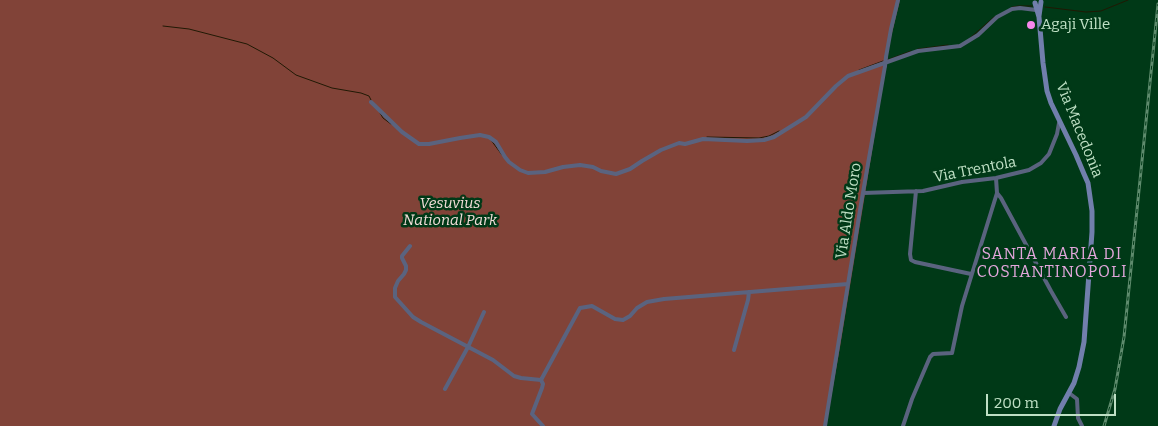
<!DOCTYPE html>
<style>
body{margin:0}
#map{position:relative;width:1158px;height:426px;overflow:hidden;background:#003917;font-family:Bitter,serif}
canvas{display:block}
.scale{position:absolute;left:986px;top:394px;width:130px;height:22px;box-sizing:border-box;border:2px solid #bfe0c5;border-top:0;padding-left:6px;font-size:15px;line-height:18px;white-space:nowrap;color:#bfe0c5;-webkit-text-stroke:4px #003917;paint-order:stroke}
</style>
<div id="map">
<canvas width="1158" height="426"></canvas>
<div class="scale">200 m</div>
</div>
<script>
const context = document.querySelector('canvas').getContext('2d');
context.lineJoin = 'round';
function paint(path, color) { context.fillStyle = color; context.fill(path, 'evenodd'); }
const poly = rows => new Path2D(rows.map(r => 'M' + r).join(''));
function trace(path, color, width, dash) { context.strokeStyle = color; context.lineWidth = width; context.lineCap = dash ? 'butt' : 'round'; context.setLineDash(dash || []); context.stroke(path); }
function drawText(font, color, halo, rows, align = 'center') {
  context.font = font + ' Bitter,serif'; context.lineWidth = 5; context.setLineDash([]); context.textBaseline = 'middle'; context.strokeStyle = halo; context.fillStyle = color; for (const [text, x, y, turn = 0] of rows) {
    context.save(); context.translate(x, y); context.rotate((+turn || 0) * Math.PI / 180); context.textAlign = isNaN(turn) ? turn : align; if (halo) context.strokeText(text, 0, 0); context.fillText(text, 0, 0); context.restore();
  }
}
const green = poly([
 [0,0,900,0,890,41,840,347,826,426,0,426]
]);
const stream = poly([
 [1012,7,1018,6,1032,6],
 [1045,7,1086,12,1101,11,1128,0],
 [163,26,189,29,247,44,273,58,296,75,332,88,361,93,369,96,371,100],
 [970,38,994,17],
 [918,49,948,45],
 [887,60,911,51],
 [859,70,883,61],
 [380,113,383,118,391,124],
 [707,137,759,138,769,136,779,131],
 [491,140,502,155]
]);
const street = poly([
 [886,57,891,29,898,0],
 [371,102,402,132,419,144,429,144,460,138,480,135,489,137,496,142,505,157,509,162,520,170,528,173,545,172,563,167,580,165,593,167,601,171,616,174,630,169,642,161,661,150,679,143,685,144,703,139,747,141,764,140,774,137,806,117,836,86,848,76,918,51,960,46,978,35,997,17,1012,9,1020,8,1036,10],
 [916,191,910,254,911,260,915,262,971,274],
 [863,193,923,191,962,182,996,178,1029,170,1041,163,1049,154,1057,134,1059,123],
 [997,193,1001,198,1051,291,1066,317],
 [410,246,402,256,402,258,406,266,406,270,404,274,398,281,395,288,395,297,413,317,421,322,493,360,514,376,521,378,541,380],
 [734,350,748,300,749,292],
 [445,389,468,347,484,312],
 [1069,393,1077,399,1078,418,1082,426],
 [543,426,532,414,542,388,543,384,541,380,580,308,592,306,615,319,623,320,630,316,637,308,647,302,664,299,848,284],
 [825,426,861,204,885,66],
 [903,426,912,399,930,357,933,354,952,353,962,306,997,193,996,178]
]);
const secondary = poly([
 [1035,3,1039,17,1043,63,1047,91,1051,103,1076,155,1084,174,1088,183,1092,211,1092,232,1084,342,1079,367,1074,383,1060,409,1054,426],
 [1039,16,1041,2]
]);
const rail = poly([
 [1104,426,1115,389,1124,337,1158,4]
]);
const streetBridge = poly([
 [885,66,886,57]
]);
const markers = [
 [1031,25,5,"#f788ec"]
];
const poiNames = [
 ["Agaji Ville",1041,25]
];
const streetNames = [
 ["Via Macedonia",1079,130,68],
 ["Via Trentola",975,170,-11],
 ["Via Aldo Moro",849,211,-81]
];
const parkNames = [
 ["Vesuvius",450,204],
 ["National Park",450,221]
];
const neighbourhoodNames = [
 ["SANTA MARIA DI",1052,255],
 ["COSTANTINOPOLI",1052,273]
];
paint(green, '#814338');
trace(stream, '#201904', 1);
trace(street, '#5a637f', 4);
trace(secondary, '#717fac', 5);
trace(rail, '#5e8b6d', 3);
trace(rail, '#003917', 1, [4]);
trace(streetBridge, '#5a637f', 4);
for (const [x, y, r, color] of markers) { const dot = new Path2D(); dot.arc(x, y, r, 0, 2 * Math.PI); context.fillStyle = color; context.fill(dot); trace(dot, '#003917', 2); }
drawText('15px', '#bfe0c5', '#003917', poiNames, 'left');
drawText('15px', '#bfe0c5', '#003917', streetNames);
drawText('italic 15px', '#f1dcd8', '#003917', parkNames);
context.letterSpacing = '1px';
drawText('16px', '#e4a7dd', '#003917', neighbourhoodNames);
context.letterSpacing = '0px';
</script>
